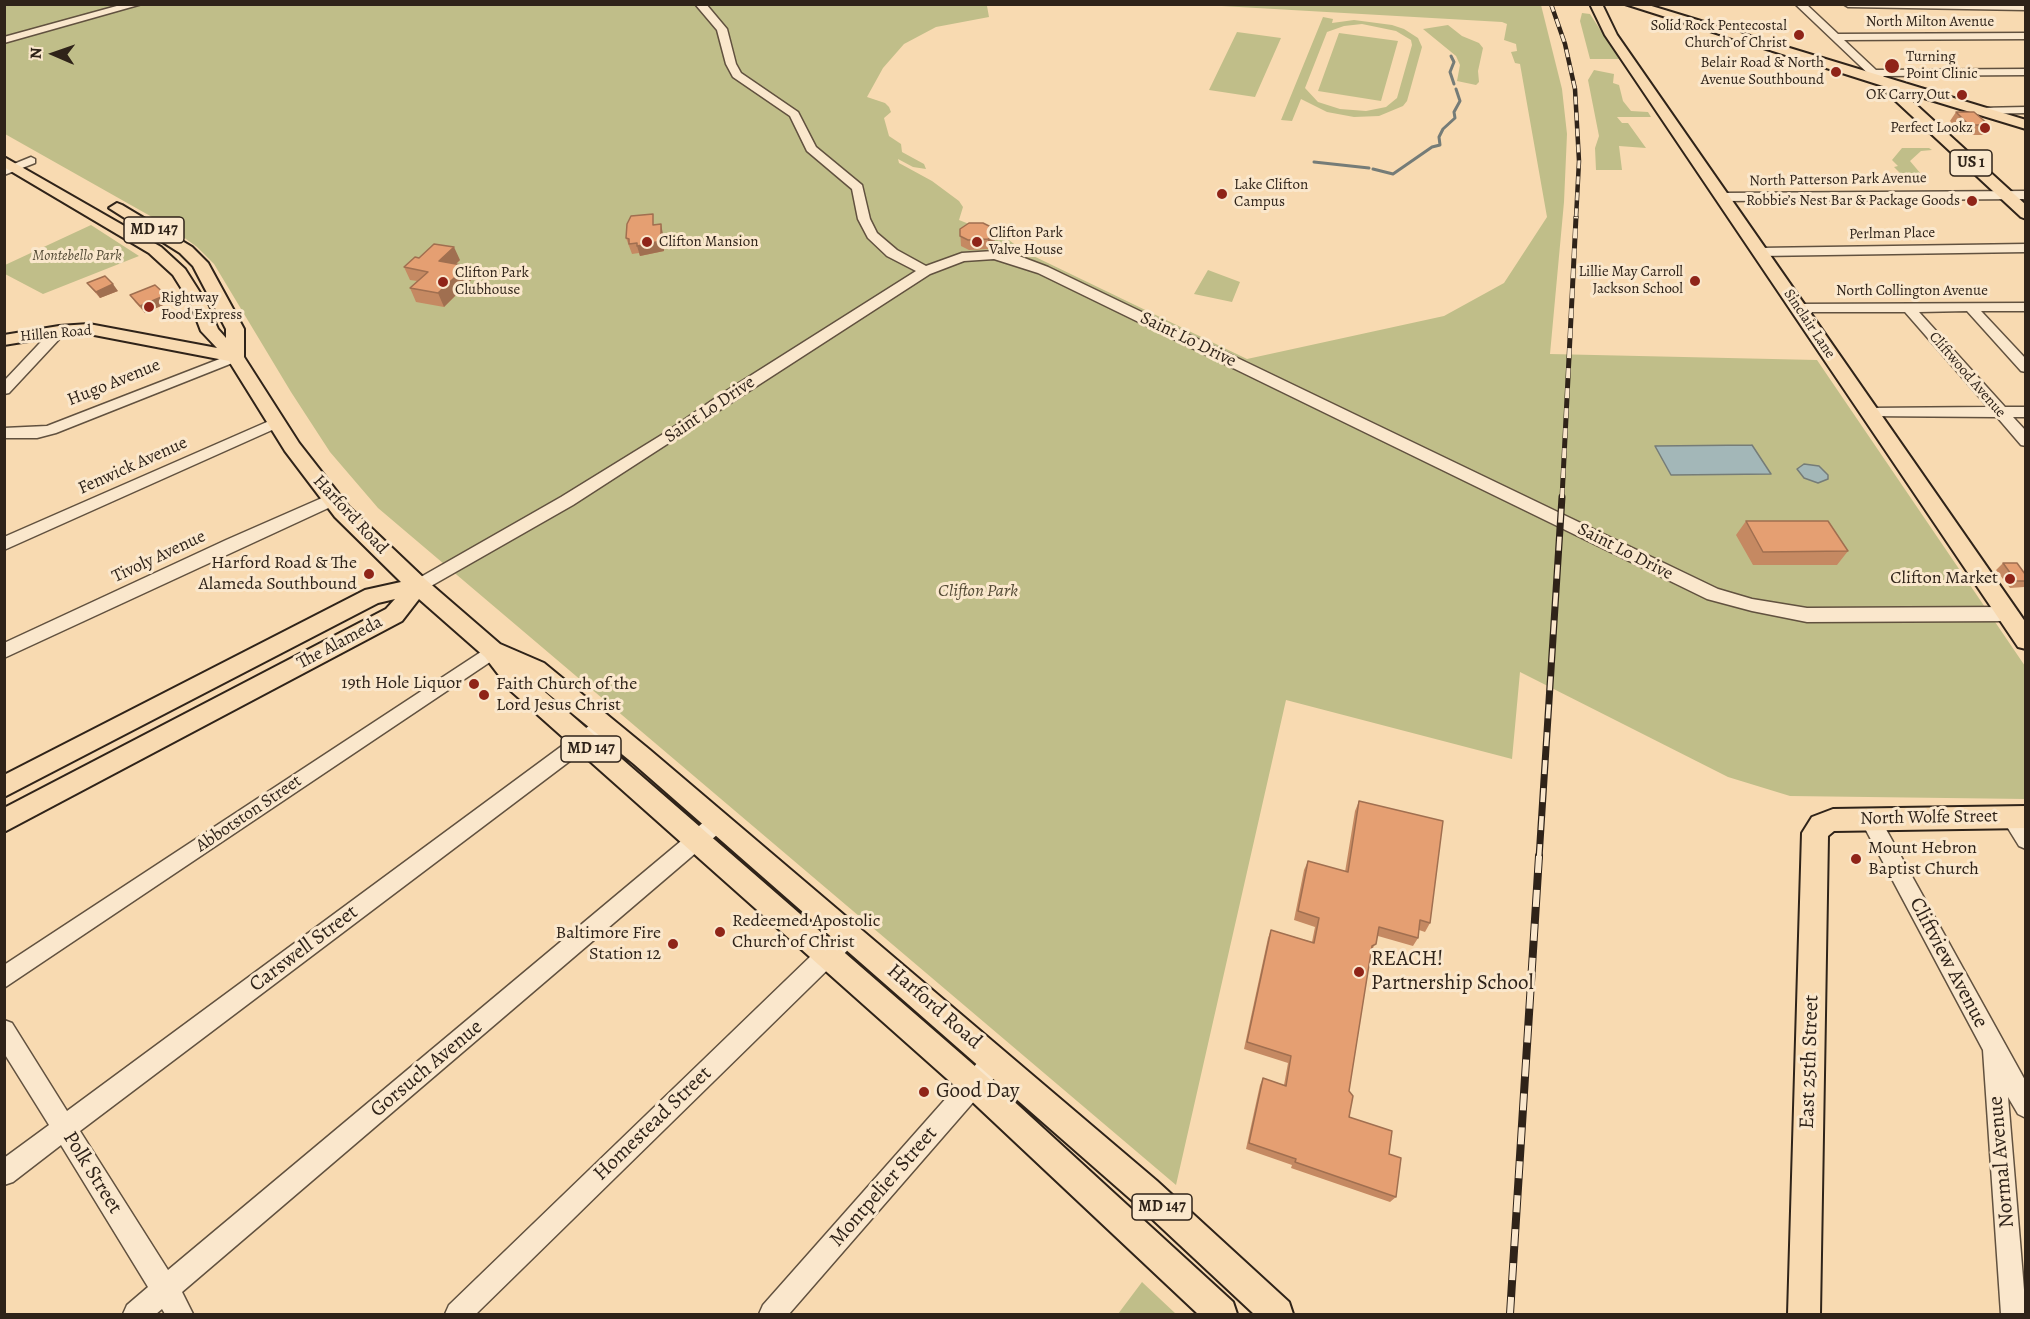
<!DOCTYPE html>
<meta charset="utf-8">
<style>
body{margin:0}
#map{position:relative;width:2030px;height:1319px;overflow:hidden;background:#f8dab1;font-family:Alegreya,serif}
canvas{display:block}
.frame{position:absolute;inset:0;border:6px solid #2f2319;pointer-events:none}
.north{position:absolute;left:24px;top:24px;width:60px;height:60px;-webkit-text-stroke:4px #fae7cc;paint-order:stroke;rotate:272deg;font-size:16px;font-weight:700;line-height:24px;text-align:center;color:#2f2319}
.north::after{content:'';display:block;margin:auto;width:21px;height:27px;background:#2f2319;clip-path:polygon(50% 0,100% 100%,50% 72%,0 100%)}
</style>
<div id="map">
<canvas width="2030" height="1319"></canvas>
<div class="frame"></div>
<div class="north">N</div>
</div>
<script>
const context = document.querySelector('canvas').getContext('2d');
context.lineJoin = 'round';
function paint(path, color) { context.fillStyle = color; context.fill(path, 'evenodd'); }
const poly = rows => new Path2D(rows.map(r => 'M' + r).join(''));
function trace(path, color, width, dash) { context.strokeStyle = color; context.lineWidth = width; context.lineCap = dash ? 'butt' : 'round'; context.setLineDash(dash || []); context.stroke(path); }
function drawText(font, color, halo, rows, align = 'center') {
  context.font = font + ' Alegreya,serif'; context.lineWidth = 6; context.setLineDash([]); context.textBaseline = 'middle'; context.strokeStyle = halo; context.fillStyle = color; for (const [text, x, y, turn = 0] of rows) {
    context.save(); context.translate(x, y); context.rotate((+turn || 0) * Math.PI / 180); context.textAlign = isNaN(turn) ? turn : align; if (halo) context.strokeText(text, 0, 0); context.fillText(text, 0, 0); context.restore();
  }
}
const green = poly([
 [4,5,993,5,987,6,989,17,936,27,904,44,883,68,867,97,885,103,889,107,891,112,884,118,889,136,901,144,902,152,924,164,926,169,913,167,898,159,899,163,932,181,959,201,963,207,959,220,1009,240,1023,251,1247,359,1444,316,1504,283,1547,217,1520,64,1515,63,1511,52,1517,51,1516,44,1504,40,1507,24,1502,22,1204,5,1541,5,1562,89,1567,134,1564,202,1550,354,1817,360,2025,666,2025,799,1790,796,1728,777,1520,672,1512,759,1286,700,1176,1185,378,508,330,452,291,392,214,264,197,247,168,226,5,134],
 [1582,13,1590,14,1619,59,1590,59,1580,21],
 [1323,17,1333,19,1332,23,1354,20,1392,25,1404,29,1418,38,1422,47,1407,101,1403,106,1379,116,1354,117,1327,112,1301,99,1292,121,1281,120],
 [1362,24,1396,31,1411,40,1412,45,1397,98,1386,107,1366,111,1340,109,1318,102,1305,88,1327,32,1344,26],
 [1448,25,1462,36,1479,43,1483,48,1478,71,1479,82,1476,85,1457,81,1460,65,1456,56,1423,29],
 [1237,32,1281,38,1255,97,1209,90],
 [1339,33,1398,41,1381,101,1318,91],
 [1594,70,1614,74,1613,83,1619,85,1623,101,1631,111,1648,112,1651,117,1617,117,1622,123,1628,123,1646,148,1619,146,1622,170,1596,170,1595,148,1599,136,1588,80],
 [1902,148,1929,148,1932,150,1921,151,1910,161,1921,174,1900,173,1894,167,1898,166,1892,160],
 [91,225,139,256,43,294,5,274,5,265],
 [1208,270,1240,282,1232,302,1194,294],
 [1142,1282,1176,1314,1118,1314]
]);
const water = poly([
 [1752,445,1771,474,1671,475,1655,446,1752,445],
 [1804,464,1819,466,1828,475,1828,479,1818,483,1804,478,1797,469,1804,464]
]);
const stream = poly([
 [1451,56,1454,62,1450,72,1454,84],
 [1314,162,1369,168],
 [1373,169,1393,174,1432,147,1440,145,1439,137,1443,129,1455,118,1454,112,1460,101,1456,89]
]);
const minor = poly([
 [124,4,142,4,4,43,4,37,124,4],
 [695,4,706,4,727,29,736,64,741,73,798,112,816,147,862,185,870,219,877,233,897,250,926,266,962,253,994,251,1019,256,1048,267,1718,589,1752,599,1807,608,2007,607,2013,609,2016,614,2013,619,2007,621,1807,622,1752,611,1707,599,1038,273,994,259,964,261,930,274,573,505,424,590,418,592,412,590,409,586,412,582,561,497,668,431,720,395,916,271,887,256,868,238,858,219,852,189,807,151,790,116,733,77,726,64,717,30,695,4],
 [1795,4,1806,4,1838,34,2026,33,2026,39,1844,40,1876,70,2026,69,2026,75,1883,76,1886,80,1885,82,1877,82,1795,4],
 [1843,4,2026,4,2026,10,1848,7,1843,4],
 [2026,107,2026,113,1979,114,1973,111,1979,108,2026,107],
 [31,157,35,159,35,163,4,175,4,168,31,157],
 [2026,191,2026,199,1722,201,1716,197,1722,193,2026,191],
 [2026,244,2026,252,1760,256,1754,252,1760,248,2026,244],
 [2026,303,2026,311,1981,311,2026,359,2026,372,2021,371,1967,311,1919,312,2005,407,2026,407,2026,417,2013,417,2026,431,2026,446,2021,445,1997,417,1865,416,1863,413,1865,410,1870,408,1988,407,1905,312,1798,312,1791,308,1798,304,2026,303],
 [59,327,64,328,66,331,64,334,9,393,4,394,4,381,54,328,59,327],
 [235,353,242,357,240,360,56,433,37,438,4,438,4,428,47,426,235,353],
 [276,418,284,423,281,426,4,550,4,537,276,418],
 [331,494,337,496,339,500,337,504,4,658,4,643,226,540,331,494],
 [493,644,499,646,502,651,499,656,4,988,4,965,493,644],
 [604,717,611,720,613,725,611,730,80,1131,168,1270,711,816,718,813,725,816,728,822,725,828,182,1292,193,1314,165,1314,162,1309,156,1314,123,1314,127,1305,148,1287,61,1145,13,1182,4,1185,4,1158,49,1125,4,1053,4,1020,12,1023,67,1111,597,720,604,717],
 [2011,808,2018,811,2026,822,2026,849,2019,846,2001,817,2004,811,2011,808],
 [1870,810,1877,813,2026,1082,2026,1118,2018,1114,2008,1097,2026,1314,2001,1314,1983,1050,1860,819,1863,813,1870,810],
 [849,924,857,927,860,934,857,941,476,1314,445,1314,449,1305,841,927,849,924],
 [995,1049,1003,1052,1007,1060,1003,1068,789,1314,759,1314,763,1305,987,1052,995,1049]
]);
const major = poly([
 [1590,4,1602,4,1617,35,2026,623,2026,649,2018,647,1605,35,1590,4],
 [1625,4,1645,4,2026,120,2026,129,1901,91,2026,205,2026,219,2021,217,1884,90,1883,86,1625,4],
 [4,157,161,247,185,269,206,302,218,329,226,338,226,329,193,266,180,253,109,208,117,203,122,205,192,247,208,263,244,329,244,357,299,443,349,507,426,580,500,644,544,663,650,750,1157,1181,1289,1302,1293,1314,1254,1314,1135,1203,634,764,523,673,984,1074,1233,1302,1237,1314,1198,1314,964,1094,511,691,485,657,419,599,402,621,4,832,4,808,386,609,395,599,378,603,4,797,4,775,365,590,401,582,335,517,285,451,229,361,89,334,59,336,4,345,4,335,59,326,89,324,217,348,201,331,190,302,173,275,149,253,4,167,4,157],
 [2026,806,2026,828,1834,831,1828,836,1820,1314,1788,1314,1802,833,1812,817,1833,809,2026,806]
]);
const railFar3 = poly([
 [1551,4,1565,44,1575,89,1579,161,1576,218]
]);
const railFar2 = poly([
 [1562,498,1576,217]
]);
const railFar1 = poly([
 [1539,858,1562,497]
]);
const rail = poly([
 [1510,1314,1539,856]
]);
const wall = poly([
 [1956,112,1989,125,1983,135,1963,135,1950,121],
 [969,223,995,245,988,249,969,250,961,246,960,229],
 [656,224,663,234,664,251,640,256,639,253,632,254,626,238],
 [419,258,460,260,456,264,472,279,444,307,416,302,410,288,417,281,410,280,404,267],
 [87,283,118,291,100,298,92,289],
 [130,295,166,295,170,302,145,313,135,302],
 [1746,521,1848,551,1837,565,1753,565,1736,535],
 [2003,563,2025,574,2025,586,2024,587,2010,588,1996,570],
 [1359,801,1430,923,1425,932,1419,930,1418,938,1413,946,1378,936,1371,953,1349,1091,1349,1117,1389,1154,1396,1197,1390,1202,1291,1168,1292,1165,1246,1149,1260,1085,1263,1078,1284,1085,1288,1063,1244,1049,1268,938,1271,930,1312,942,1315,927,1294,920,1304,870,1308,861,1345,872,1355,811]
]);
const shadedWall = poly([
 [661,224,663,234,664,251,640,256,637,246],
 [994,235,995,245,988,249,988,239],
 [454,247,460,260,445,274,439,261],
 [467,266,472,279,444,307,438,293],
 [113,284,118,291,100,298,96,292],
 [166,295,170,302,145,313,140,306]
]);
const building = poly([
 [1956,112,1974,112,1989,125,1969,125,1956,112],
 [653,214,653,225,661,224,661,241,637,246,637,243,629,244,629,239,626,238,627,224,631,216,653,214],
 [969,223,983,223,993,228,994,235,988,239,968,240,960,236,960,229,969,223],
 [434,244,454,247,439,261,467,266,438,293,410,288,428,272,404,267,415,257,419,258,434,244],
 [105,276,113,284,96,292,87,283,105,276],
 [155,285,166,295,140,306,130,295,155,285],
 [1746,521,1828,521,1848,551,1763,552,1746,521],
 [2003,563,2017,563,2025,574,2025,581,2016,581,2003,563],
 [1359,801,1443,821,1430,923,1420,920,1418,938,1379,927,1376,944,1372,946,1349,1091,1353,1096,1349,1117,1392,1131,1389,1154,1401,1158,1396,1197,1295,1162,1296,1159,1249,1143,1263,1078,1286,1086,1291,1056,1247,1042,1271,930,1314,943,1319,918,1298,911,1308,861,1348,872,1359,801]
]);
const markers = [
 [1799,35,6,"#8f2418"],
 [1892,66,8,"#8f2418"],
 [1836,72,6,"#8f2418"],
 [1962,95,6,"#8f2418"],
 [1985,128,6,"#8f2418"],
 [1222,194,6,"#8f2418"],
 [1972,201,6,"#8f2418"],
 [647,242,6,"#8f2418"],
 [977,242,6,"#8f2418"],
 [1695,281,6,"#8f2418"],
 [443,282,6,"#8f2418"],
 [149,307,6,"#8f2418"],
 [369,574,6,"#8f2418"],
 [2010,579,6,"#8f2418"],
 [474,684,6,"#8f2418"],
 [484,695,6,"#8f2418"],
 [1856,859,6,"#8f2418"],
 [720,932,6,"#8f2418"],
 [673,944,6,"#8f2418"],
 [1359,972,6,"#8f2418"],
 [924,1092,6,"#8f2418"]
];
const farStreetnames = [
 ["North Milton Avenue",1930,22],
 ["North Patterson Park Avenue",1838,180,-1],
 ["Perlman Place",1892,234,-1],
 ["North Collington Avenue",1912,291],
 ["Sinclair Lane",1809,324,56],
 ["Hillen Road",56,334,-5],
 ["Cliftwood Avenue",1967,375,49]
];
const farPoinames = [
 ["Solid Rock Pentecostal",1787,26],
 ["Church of Christ",1787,43],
 ["Turning",1906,57,"left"],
 ["Point Clinic",1906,74,"left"],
 ["Belair Road & North",1824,63],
 ["Avenue Southbound",1824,80],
 ["OK Carry Out",1950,95],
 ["Perfect Lookz",1973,128],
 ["Lake Clifton",1234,185,"left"],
 ["Campus",1234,202,"left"],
 ["Robbie’s Nest Bar & Package Goods",1960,201],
 ["Clifton Park",989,233,"left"],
 ["Valve House",989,250,"left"],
 ["Clifton Mansion",659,242,"left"],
 ["Lillie May Carroll",1683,272],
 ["Jackson School",1683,289],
 ["Clifton Park",455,273,"left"],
 ["Clubhouse",455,290,"left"],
 ["Rightway",161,298,"left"],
 ["Food Express",161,315,"left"]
];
const farParknames = [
 ["Montebello Park",77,256]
];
const shields = [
 [1971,163,42],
 [154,230,60],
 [591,749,60],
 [1162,1207,60]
];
const shieldNames = [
 ["US 1",1971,163],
 ["MD 147",154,230],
 ["MD 147",591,749],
 ["MD 147",1162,1207]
];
const streetNames = [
 ["Saint Lo Drive",1188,340,26],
 ["Hugo Avenue",114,383,-22],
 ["Saint Lo Drive",710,410,-34],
 ["Fenwick Avenue",133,466,-24],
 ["Harford Road",350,515,47],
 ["Saint Lo Drive",1625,552,27],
 ["Tivoly Avenue",159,557,-25],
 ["The Alameda",340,643,-28],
 ["Abbotston Street",249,814,-34],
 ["North Wolfe Street",1929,818,-1]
];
const poiNames = [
 ["Harford Road & The",357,564],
 ["Alameda Southbound",357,585],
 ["Clifton Market",1998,579],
 ["19th Hole Liquor",462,684],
 ["Faith Church of the",496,685,"left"],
 ["Lord Jesus Christ",496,706,"left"],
 ["Mount Hebron",1868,849,"left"],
 ["Baptist Church",1868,870,"left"],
 ["Redeemed Apostolic",732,922,"left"],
 ["Church of Christ",732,943,"left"],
 ["Baltimore Fire",661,934],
 ["Station 12",661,955]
];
const parkNames = [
 ["Clifton Park",978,592]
];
const nearStreetnames = [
 ["Carswell Street",304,949,-37],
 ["Cliftview Avenue",1948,963,62],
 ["Harford Road",934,1007,41],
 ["East 25th Street",1810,1062,-88],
 ["Gorsuch Avenue",427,1069,-40],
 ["Homestead Street",653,1124,-44],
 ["Normal Avenue",2002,1162,-95],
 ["Polk Street",92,1173,58],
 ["Montpelier Street",884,1187,-49]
];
const nearPoinames = [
 ["REACH!",1371,960],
 ["Partnership School",1371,984],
 ["Good Day",936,1092]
];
paint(green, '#c0be89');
paint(water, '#a3b7b8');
trace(water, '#757c78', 1.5);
trace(stream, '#757c78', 3);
trace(minor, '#61513f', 3);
trace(major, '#2f2319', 4);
paint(minor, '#fae7cc');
paint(major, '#f8dab1');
trace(railFar3, '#2f2319', 4.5);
trace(railFar2, '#2f2319', 5);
trace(railFar1, '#2f2319', 7);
trace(rail, '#2f2319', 8);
trace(railFar3, '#fae7cc', 3, [8]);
trace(railFar2, '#fae7cc', 4, [10]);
trace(railFar1, '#fae7cc', 4.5, [14]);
trace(rail, '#fae7cc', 6, [17]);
paint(wall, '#c58962');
paint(shadedWall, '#a06f50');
paint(building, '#e59f72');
trace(building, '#a06f50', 1.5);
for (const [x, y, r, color] of markers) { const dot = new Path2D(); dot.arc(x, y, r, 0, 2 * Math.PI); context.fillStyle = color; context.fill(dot); trace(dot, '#fae7cc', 2); }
drawText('15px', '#2f2319', '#fae7cc', farStreetnames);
drawText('15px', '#2f2319', '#fae7cc', farPoinames, 'right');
drawText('italic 15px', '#534a35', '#fae7cc', farParknames);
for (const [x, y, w] of shields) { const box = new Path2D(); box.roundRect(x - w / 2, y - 13, w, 26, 4.5); context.fillStyle = '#fae7cc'; context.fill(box); trace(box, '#2f2319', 1.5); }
drawText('bold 16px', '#2f2319', null, shieldNames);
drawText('18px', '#2f2319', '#fae7cc', streetNames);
drawText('18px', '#2f2319', '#fae7cc', poiNames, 'right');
drawText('italic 18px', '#534a35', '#fae7cc', parkNames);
drawText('21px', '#2f2319', '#fae7cc', nearStreetnames);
drawText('21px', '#2f2319', '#fae7cc', nearPoinames, 'left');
</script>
